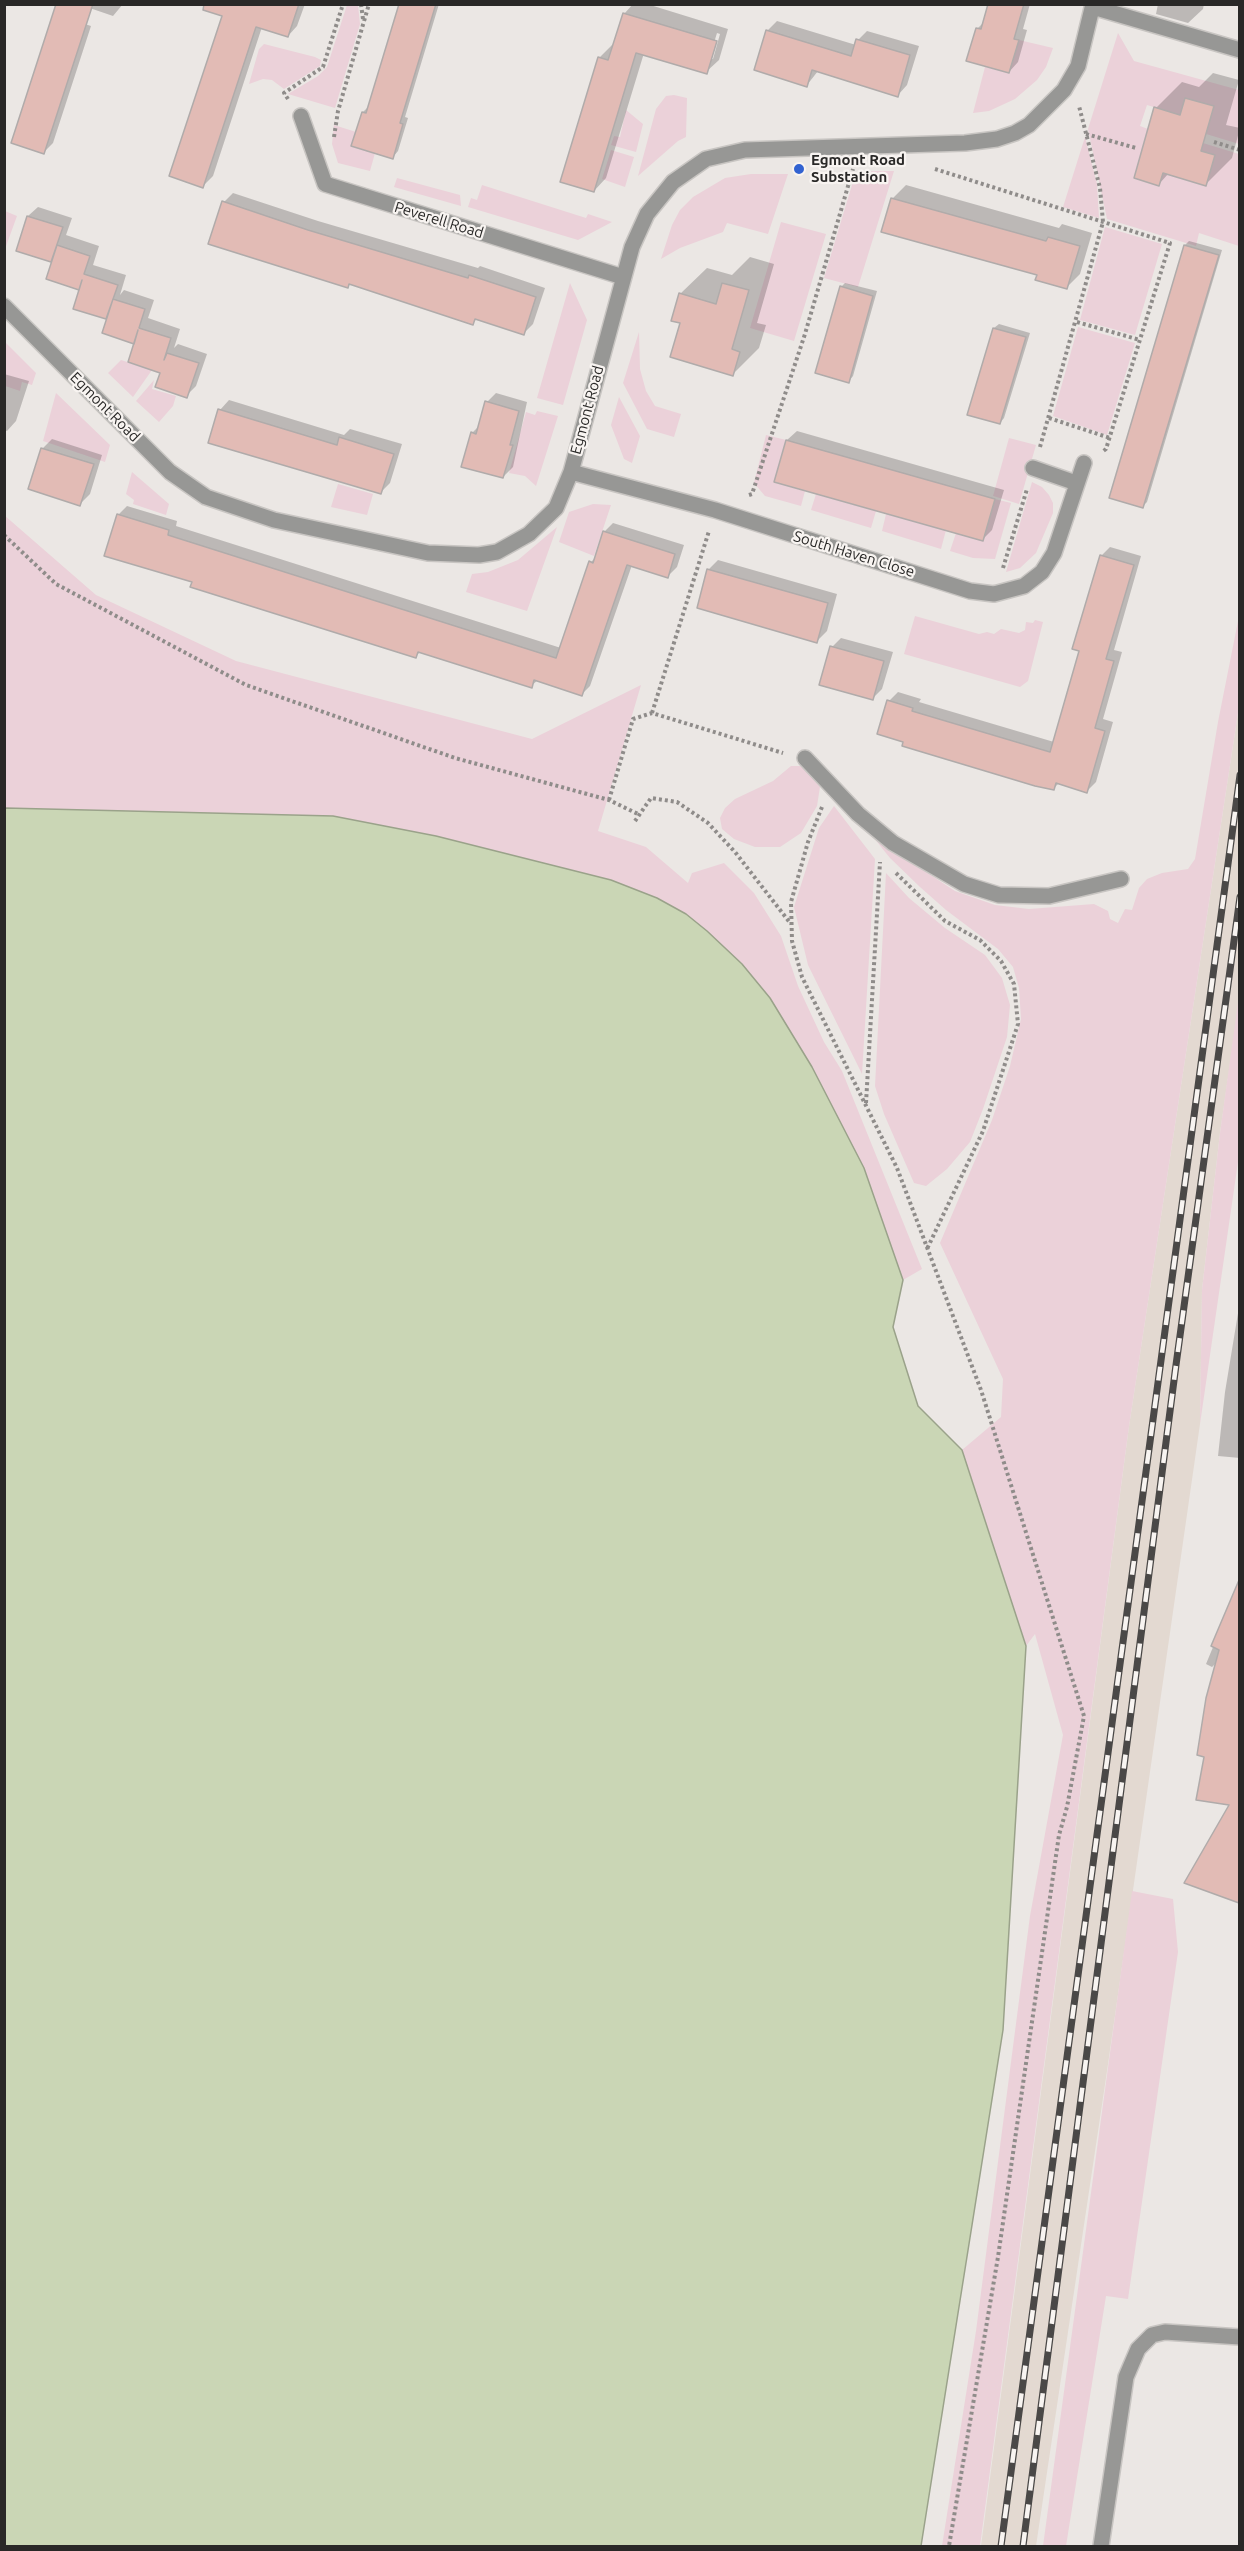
<!DOCTYPE html>
<style>
body{margin:0}
#map{position:relative;width:1244px;height:2551px;overflow:hidden;background:#ebe7e4;font-family:Ubuntu,sans-serif}
canvas{display:block}
.frame{position:absolute;inset:0;border:6px solid #292827;pointer-events:none}
</style>
<div id="map">
<canvas width="1244" height="2551"></canvas>
<div class="frame"></div>
</div>
<script>
const context = document.querySelector('canvas').getContext('2d');
context.lineJoin = 'round';
function paint(path, color) { context.fillStyle = color; context.fill(path, 'evenodd'); }
const poly = rows => new Path2D(rows.map(r => 'M' + r).join(''));
function trace(path, color, width, dash) { context.strokeStyle = color; context.lineWidth = width; context.lineCap = dash ? 'butt' : 'round'; context.setLineDash(dash || []); context.stroke(path); }
function drawText(font, color, halo, rows, align = 'center') {
  context.font = font + ' Ubuntu,sans-serif'; context.lineWidth = 4.5; context.setLineDash([]); context.textBaseline = 'middle'; context.strokeStyle = halo; context.fillStyle = color; for (const [text, x, y, turn = 0] of rows) {
    context.save(); context.translate(x, y); context.rotate((+turn || 0) * Math.PI / 180); context.textAlign = isNaN(turn) ? turn : align; if (halo) context.strokeText(text, 0, 0); context.fillText(text, 0, 0); context.restore();
  }
}
const built = poly([
 [1239,706,1240,995,1220,1133,1202,1290,1200,1424,1107,2071,1036,2546,981,2546,1129,1426]
]);
const green = poly([
 [347,5,358,5,360,24,335,108,288,94,318,76,327,67],
 [1118,33,1134,61,1239,90,1239,144,1206,134,1180,115,1147,105,1140,126,1148,129,1134,178,1159,185,1163,173,1206,186,1200,151,1203,143,1239,154,1239,246,1199,233,1196,246,1107,219,1088,129],
 [1019,40,1053,48,1046,67,1037,80,1015,99,989,111,973,113,985,67,1009,73],
 [264,44,315,57,321,60,320,66,284,89,272,80,263,79,249,84,259,49],
 [674,95,687,98,686,137,678,141,638,176,656,109,666,96],
 [626,110,643,124,636,152,611,145,614,136,620,137],
 [334,125,356,132,375,153,370,171,338,163,332,144],
 [1085,137,1097,184,1099,218,1063,207],
 [611,150,634,157,625,187,602,179],
 [873,171,894,171,858,287,824,278,855,175],
 [751,174,788,174,768,234,727,223,723,232,680,248,661,259,672,225,680,210,693,197,725,178],
 [397,178,460,195,461,206,394,187],
 [482,185,586,218,588,214,612,222,578,240,468,207,471,198,477,200],
 [5,211,17,216,5,249],
 [781,222,826,234,794,341,750,328],
 [1105,227,1162,244,1135,335,1080,320],
 [570,283,587,320,563,405,537,398],
 [1078,327,1135,343,1107,435,1053,416],
 [639,332,640,369,646,391,655,406,681,414,674,437,647,429,623,383],
 [5,342,36,373,32,385,22,382,20,391,5,386],
 [121,360,152,370,133,397,108,373],
 [154,380,152,389,176,396,173,406,159,422,136,401],
 [56,393,110,445,105,462,43,441],
 [619,397,640,436,632,463,624,459,611,425],
 [537,411,558,416,536,486,525,476,509,473,526,412,535,415],
 [766,435,786,440,774,482,805,491,801,506,765,496,754,483],
 [1009,438,1036,445,1019,504,993,496],
 [132,472,169,504,166,515,133,504,134,500,126,494],
 [1032,482,1042,487,1049,495,1053,503,1053,513,1036,553,1020,568,1006,572],
 [338,484,373,494,367,515,331,507],
 [816,494,876,511,871,528,811,510],
 [995,499,1011,503,995,559,973,558,950,551,956,533,983,541],
 [593,504,611,505,594,556,559,542,569,512],
 [886,514,946,530,941,549,882,531],
 [4,515,96,595,236,661,532,739,641,685,598,831,646,847,688,883,692,873,724,863,754,893,781,936,798,986,824,1042,842,1071,922,1269,903,1280,893,1327,918,1406,962,1450,1001,1417,1003,1379,940,1243,992,1120,1010,1066,1021,1019,1019,988,1013,967,998,949,946,910,920,887,890,858,873,837,955,891,995,905,1029,909,1094,904,1108,911,1110,919,1118,923,1125,909,1132,910,1139,888,1147,879,1162,873,1188,869,1195,859,1218,722,1239,616,1239,706,1129,1426,980,2546,942,2546,976,2331,1030,1916,1063,1735,1035,1634,1026,1646,1003,2030,921,2546,5,2008],
 [557,527,527,611,466,592,472,574,488,572,518,560],
 [915,616,979,634,987,632,994,634,1001,629,1019,633,1025,630,1026,622,1033,623,1035,620,1043,622,1028,681,1020,687,904,654],
 [791,766,800,766,809,771,820,787,817,806,801,833,780,847,755,847,734,839,722,829,720,818,725,808,735,799,773,781],
 [834,806,875,859,862,1074,808,965,794,907,819,828],
 [886,873,909,898,945,928,985,955,1002,978,1010,1005,1007,1037,983,1109,970,1142,947,1169,926,1186,914,1183,884,1114,875,1086],
 [1239,995,1239,1155,1200,1424,1202,1290,1220,1133],
 [1132,1891,1173,1899,1178,1952,1128,2299,1106,2296,1066,2546,1043,2546]
]);
const water = poly([
 [5,808,333,816,436,836,611,880,657,898,686,914,707,931,742,964,770,998,812,1067,864,1168,903,1280,893,1327,918,1406,962,1450,1026,1646,1003,2030,921,2546,5,2546,5,808]
]);
const shadow = poly([
 [78,4,123,4,113,16],
 [258,4,305,4,297,26,288,36,262,27,213,176,203,186],
 [400,4,439,4,405,117,408,118,398,151,393,157,353,145,363,112,369,106],
 [633,4,647,4,728,29,719,60,706,72,644,53,606,178,594,191,599,58,612,45,614,46,624,14],
 [717,33,720,34,713,59,709,59],
 [989,4,1030,4,1023,29,1027,30,1018,62,1009,72,977,29,985,21],
 [1158,4,1204,4,1203,9,1188,23,1156,14],
 [60,16,91,26,53,143,44,152],
 [777,21,856,45,858,40,867,31,919,46,907,85,898,95,818,71,807,85,767,31],
 [1213,73,1239,80,1226,125,1240,128,1232,158,1206,184,1169,173,1159,184,1156,108,1182,82,1199,87],
 [906,185,1059,228,1062,224,1092,233,1080,274,1067,287,1038,274,892,199],
 [233,193,318,221,478,268,480,266,545,288,533,324,523,334,477,319,472,323,350,283,347,286,224,202],
 [38,207,72,218,66,235,99,246,93,265,126,275,120,295,124,290,154,300,148,318,180,329,174,348,178,344,207,354,196,386,186,396,162,372,137,338,110,313,106,318,83,284,55,256,51,260,28,216],
 [1189,241,1222,250,1147,502,1143,506,1185,245],
 [750,257,774,264,757,323,766,325,759,348,733,374,682,322,680,294,707,268,732,275],
 [845,283,877,291,853,376,849,381,841,287],
 [999,324,1030,333,1004,418,1000,423,969,414,994,328],
 [4,374,29,381,16,421,7,431,4,430],
 [496,393,527,402,513,467,503,477,472,433,480,425,487,402],
 [229,400,344,435,350,429,402,444,390,483,381,492,220,410],
 [797,431,1004,490,992,530,983,539,787,440],
 [52,439,102,455,90,494,80,504,42,449],
 [127,506,177,521,176,526,561,648,591,562,597,556,604,532,613,523,684,545,677,567,668,576,632,565,590,686,581,695,538,680,531,686,421,651,416,656,193,581,118,515],
 [1110,547,1141,556,1114,650,1122,652,1103,719,1113,722,1096,782,1087,791,1059,783,1054,788,905,741,889,701,898,692,921,699,919,702,1054,742,1081,650,1101,556],
 [718,560,837,594,827,631,817,641,699,607,709,569],
 [841,638,893,652,882,689,873,698,832,647],
 [1240,1301,1240,1458,1218,1456,1225,1392],
 [1240,1582,1240,1790,1237,1797,1218,1661,1212,1667,1206,1664],
 [1234,1831,1240,1833,1240,1901,1187,1882]
]);
const building = poly([
 [56,4,93,4,44,154,11,143,56,4],
 [204,4,299,4,288,37,256,27,203,188,169,176,222,16,203,10,204,4],
 [399,4,436,4,400,123,403,124,393,159,351,146,362,112,366,113,399,4],
 [988,4,1024,4,1014,39,1019,40,1009,73,966,61,976,28,981,29,988,4],
 [623,13,717,41,707,74,636,53,594,192,560,182,598,57,608,60,623,13],
 [766,30,851,56,856,39,910,55,898,97,812,70,807,87,754,70,766,30],
 [1185,98,1214,106,1201,151,1215,155,1206,186,1163,173,1159,186,1134,178,1154,107,1180,115,1185,98],
 [891,198,1046,241,1048,237,1080,246,1067,289,1035,280,1037,275,881,232,891,198],
 [222,201,308,230,468,278,469,275,536,297,524,335,475,319,473,325,349,284,348,288,208,244,222,201],
 [27,216,63,227,51,262,16,251,27,216],
 [57,245,90,256,84,274,118,285,106,319,73,309,82,280,79,290,46,279,57,245],
 [1184,245,1219,255,1143,508,1109,498,1184,245],
 [722,283,749,290,732,349,740,352,733,376,670,357,680,323,671,321,679,293,716,304,722,283],
 [840,286,873,296,849,383,815,373,840,286],
 [113,299,145,309,139,328,171,338,164,360,167,353,199,363,187,398,155,387,160,373,128,362,138,330,134,344,102,333,113,299],
 [993,328,1026,337,1000,424,967,415,993,328],
 [485,401,519,411,510,445,513,445,503,478,461,467,471,432,476,434,485,401],
 [218,409,337,445,339,437,394,454,381,494,208,443,218,409],
 [786,440,995,499,983,541,774,482,786,440],
 [41,448,94,464,80,506,28,489,41,448],
 [117,514,169,530,168,535,556,658,589,561,593,563,603,531,675,554,668,578,627,565,582,696,534,680,532,688,418,652,416,658,190,587,192,582,104,556,117,514],
 [1100,555,1134,565,1106,659,1114,661,1095,728,1105,731,1087,793,1056,783,1054,790,1035,786,902,746,903,742,877,734,887,700,913,708,912,711,1050,752,1079,651,1072,649,1100,555],
 [707,569,828,603,817,643,697,608,707,569],
 [830,646,884,661,873,700,819,685,830,646],
 [1239,1580,1239,1903,1184,1883,1229,1805,1196,1800,1204,1757,1197,1755,1206,1698,1219,1650,1211,1646,1239,1580]
]);
const path = poly([
 [361,4,363,19],
 [288,99,284,93,323,67,343,4],
 [1086,134,1136,148],
 [334,137,338,111,369,4],
 [1214,142,1240,150],
 [935,169,1170,243,1106,449,1102,452],
 [1077,322,1140,340],
 [1049,418,1110,438],
 [1040,447,1103,222,1100,188,1079,106],
 [749,495,752,494,805,334,853,169],
 [4,535,56,584,246,685,455,758,609,800,640,815],
 [1003,568,1027,489],
 [652,713,709,531],
 [609,800,633,719,652,713,783,753],
 [822,807,808,842,791,902,792,941,802,977,897,1168,981,1390,1084,1716,1067,1807,1059,1835,998,2257,949,2546],
 [635,821,651,798,677,802,708,823,735,852,791,924],
 [896,873,945,921,980,940,1001,961,1014,984,1018,1024,983,1131,927,1249],
 [866,1103,880,862]
]);
const minor = poly([
 [1093,7,1240,50],
 [301,116,325,184,623,277],
 [4,306,170,472,206,497,274,520,428,553,479,555,497,552,529,534,556,508,571,472,632,247,647,214,673,182,706,159,745,150,965,143,997,139,1015,133,1029,125,1064,90,1078,66,1093,4],
 [1033,468,1076,483],
 [571,472,715,510,970,591,994,594,1024,586,1042,572,1054,553,1084,463],
 [805,758,858,814,893,843,964,884,999,895,1049,896,1121,879],
 [1101,2546,1126,2377,1138,2349,1152,2335,1165,2332,1240,2337]
]);
const rail = poly([
 [1001,2546,1240,775],
 [1023,2546,1176,1365,1240,897]
]);
const markers = [
 [799,169,6,"#3162d1"]
];
const poiNames = [
 ["Egmont Road",811,160],
 ["Substation",811,177]
];
const streetNames = [
 ["Peverell Road",439,220,17],
 ["Egmont Road",105,407,45],
 ["Egmont Road",587,410,-75],
 ["South Haven Close",854,554,17]
];
paint(built, '#e3d9d1');
paint(green, '#ebd1d9');
paint(water, '#cad6b5');
trace(water, '#9aa28a', 1.5);
paint(shadow, '#0003');
paint(building, '#e2bbb5');
trace(building, '#b0abaa', 1.5);
trace(minor, '#c8c5c2', 18);
trace(path, '#8f8c8a', 4, [3, 3]);
trace(minor, '#979795', 15);
trace(rail, '#4a4847', 7);
trace(rail, '#f8f4f1', 4.5, [14]);
for (const [x, y, r, color] of markers) { const dot = new Path2D(); dot.arc(x, y, r, 0, 2 * Math.PI); context.fillStyle = color; context.fill(dot); trace(dot, '#f8f4f1', 2); }
drawText('bold 15px', '#292827', '#f8f4f1', poiNames, 'left');
drawText('15px', '#292827', '#f8f4f1', streetNames);
</script>
